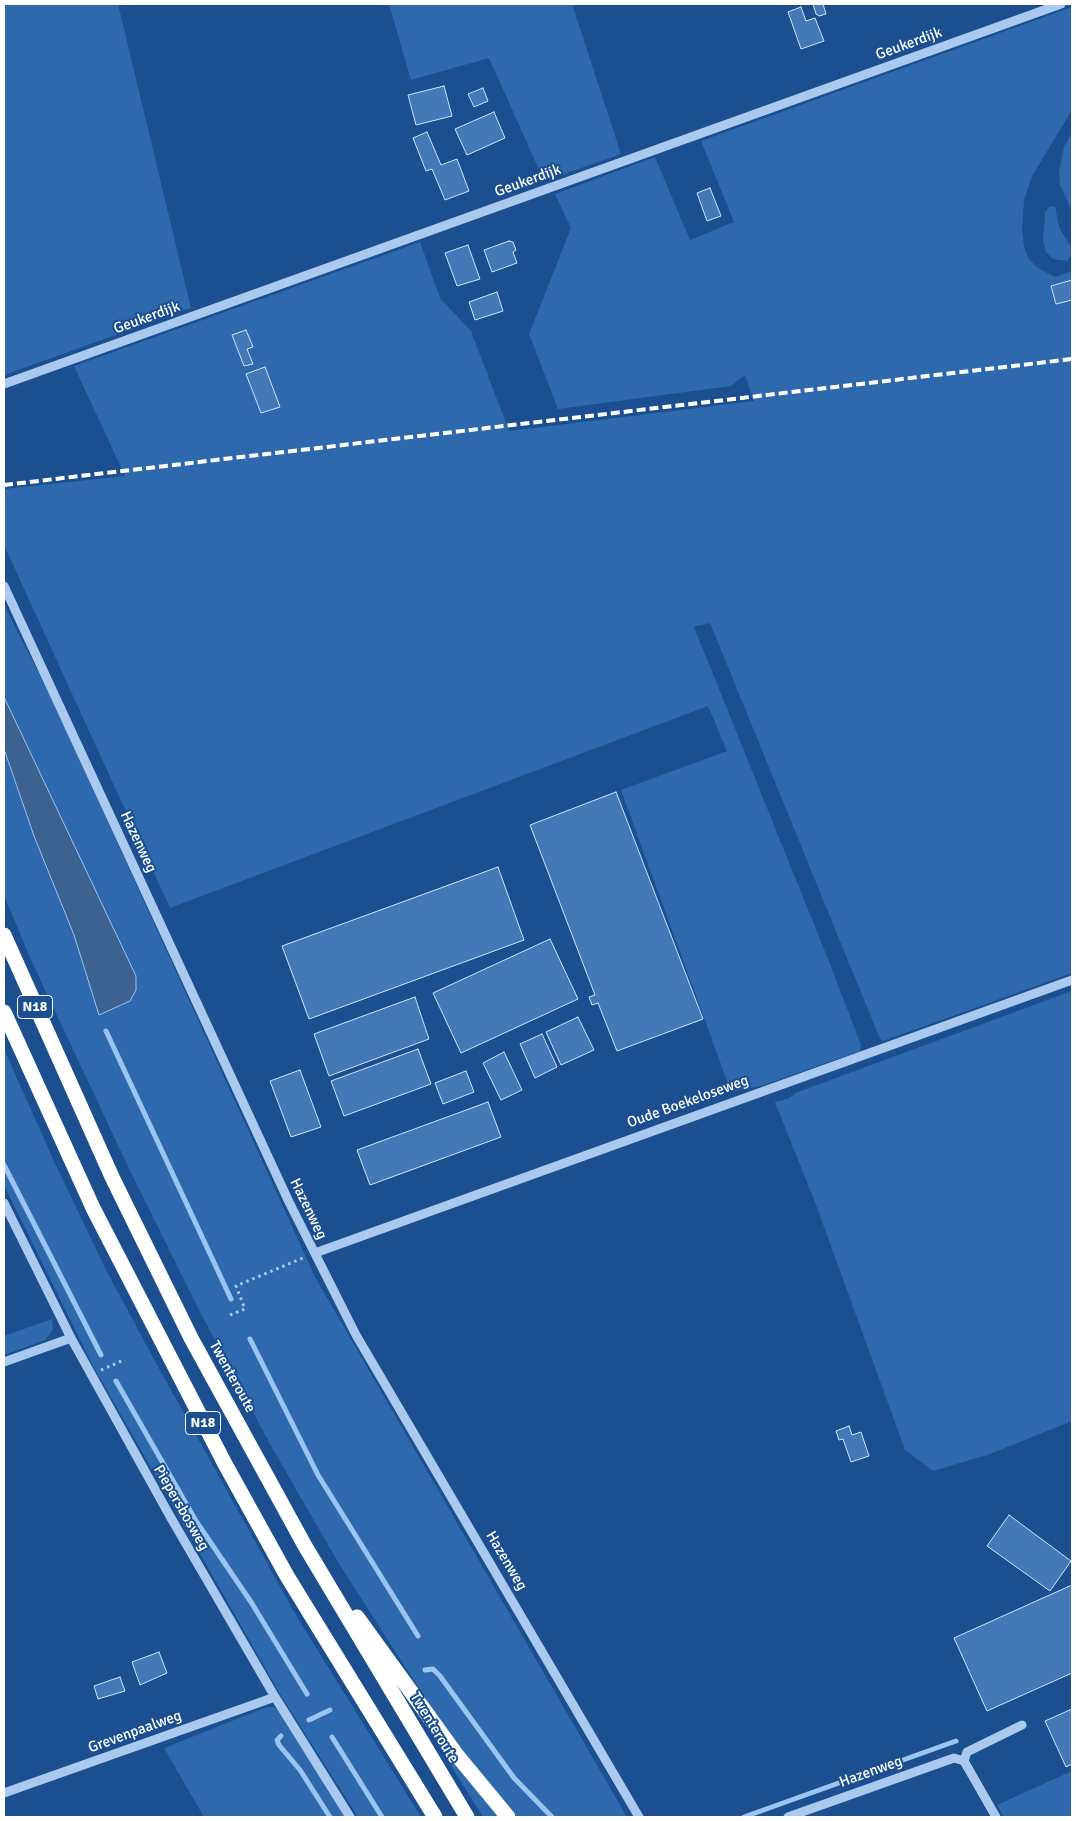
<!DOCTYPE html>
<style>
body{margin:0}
#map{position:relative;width:1076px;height:1821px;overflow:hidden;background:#1b4f8f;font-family:Signika,sans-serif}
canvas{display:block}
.frame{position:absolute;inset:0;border:5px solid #fff;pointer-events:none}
</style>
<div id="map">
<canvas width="1076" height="1821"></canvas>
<div class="frame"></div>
</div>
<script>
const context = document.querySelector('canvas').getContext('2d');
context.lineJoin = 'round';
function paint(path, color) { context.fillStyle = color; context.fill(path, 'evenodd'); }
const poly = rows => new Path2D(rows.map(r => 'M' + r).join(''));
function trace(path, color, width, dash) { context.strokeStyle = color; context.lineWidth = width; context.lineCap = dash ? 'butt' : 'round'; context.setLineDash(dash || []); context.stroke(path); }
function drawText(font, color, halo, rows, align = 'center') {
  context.font = font + ' Signika,sans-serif'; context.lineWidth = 4; context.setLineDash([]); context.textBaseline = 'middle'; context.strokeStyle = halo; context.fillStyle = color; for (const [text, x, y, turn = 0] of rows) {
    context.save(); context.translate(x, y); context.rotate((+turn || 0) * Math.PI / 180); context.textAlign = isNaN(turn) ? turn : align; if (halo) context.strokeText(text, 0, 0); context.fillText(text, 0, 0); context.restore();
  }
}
const green = poly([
 [4,4,118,4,191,308,4,375],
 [389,4,572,4,621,154,544,181,489,58,411,80],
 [1072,7,1072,110,1031,178,1024,201,1022,229,1024,246,1028,258,1038,268,1055,277,1072,271,1072,973,883,1041,880,1039,710,623,694,627,832,969,861,1045,860,1051,761,1086,731,1092,621,790,727,751,708,706,170,908,4,545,4,489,125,476,74,366,420,242,440,298,471,331,509,431,754,401,745,375,731,386,558,409,529,334,571,228,555,194,655,157,690,240,734,222,701,141],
 [1072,132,1072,211,1060,185,1059,171,1064,147],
 [1055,206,1059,227,1072,249,1071,256,1067,261,1053,259,1046,252,1043,241,1045,212,1049,207],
 [4,605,51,697,315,1277,627,1817,517,1817,490,1788,432,1709,338,1562,271,1446,201,1314,132,1175,31,960,4,895,4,749,34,836,74,935,99,1014,125,1004,137,983,136,976,4,697],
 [1072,991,1072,1421,990,1454,933,1471,905,1450,815,1202,775,1102,790,1098,795,1093],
 [4,1049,53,1159,106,1270,156,1363,297,1617,421,1817,358,1817,280,1694,93,1366,4,1185],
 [52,1319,53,1330,45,1340,4,1355,4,1336],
 [400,1684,500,1817,483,1817],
 [267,1707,274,1707,282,1713,346,1817,204,1817,164,1748],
 [1072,1771,1072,1817,1004,1817,997,1805]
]);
const water = poly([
 [4,697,136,976,136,990,130,1001,99,1015,74,935,34,836,4,749,4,697]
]);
const stream = poly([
 [106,1031,231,1299],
 [4,1165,101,1355],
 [250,1339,318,1475,418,1636],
 [116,1381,196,1521,251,1602,307,1694],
 [425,1670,433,1669,440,1676,514,1778,552,1817],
 [309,1720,330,1710],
 [281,1736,277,1740,279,1745,300,1770,330,1817],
 [332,1737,382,1817],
 [744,1817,956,1741]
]);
const building = poly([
 [813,4,823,4,826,14,819,16,816,14,813,4],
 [801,7,806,21,815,18,824,41,801,49,788,12,801,7],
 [444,86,452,116,416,125,408,95,444,86],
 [483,88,488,101,474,107,468,94,483,88],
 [494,112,505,138,467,155,455,129,494,112],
 [427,132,441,165,457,159,469,191,445,200,432,169,426,171,413,138,427,132],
 [710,188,721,216,707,221,697,193,710,188],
 [509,241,513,242,516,250,513,252,517,263,492,272,484,250,509,241],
 [468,245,480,279,457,286,445,253,468,245],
 [1072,280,1072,300,1056,304,1051,286,1072,280],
 [497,292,503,311,475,320,469,302,497,292],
 [246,330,253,347,247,349,253,364,244,366,232,335,246,330],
 [265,367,280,407,261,413,246,374,265,367],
 [616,792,703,1019,617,1051,598,1003,592,1005,589,997,595,995,530,825,616,792],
 [498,867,524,940,309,1019,282,946,498,867],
 [550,939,578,999,461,1053,433,993,550,939],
 [415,997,429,1039,329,1076,314,1034,415,997],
 [578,1017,594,1050,561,1065,546,1032,578,1017],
 [542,1034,557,1067,535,1078,520,1044,542,1034],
 [418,1049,431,1084,344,1116,331,1081,418,1049],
 [504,1052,522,1090,501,1100,483,1063,504,1052],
 [300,1070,321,1127,291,1137,270,1081,300,1070],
 [466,1071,474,1092,443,1104,435,1083,466,1071],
 [488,1102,501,1137,370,1185,357,1150,488,1102],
 [849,1426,852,1435,861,1432,869,1456,851,1462,843,1439,839,1440,836,1431,849,1426],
 [1009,1515,1071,1561,1050,1591,987,1546,1009,1515],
 [1072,1585,1072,1673,987,1711,954,1638,1072,1585],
 [159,1652,167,1673,140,1685,132,1662,159,1652],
 [120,1677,125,1691,98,1699,94,1686,120,1677],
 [1072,1709,1072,1764,1066,1767,1045,1721,1072,1709]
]);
const path = poly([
 [230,1315,245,1309,236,1286,305,1257],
 [101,1370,124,1360]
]);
const minor = poly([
 [4,384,1061,4],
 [4,586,289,1202,356,1335,639,1817],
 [4,1203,71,1338,171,1518,275,1697,350,1817],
 [315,1253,1072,980],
 [4,1362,71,1338],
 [4,1793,275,1697],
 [788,1817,954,1758,964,1761],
 [996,1817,964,1761,967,1752,1022,1725]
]);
const highway = poly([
 [4,935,112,1177,191,1338,305,1546,467,1817],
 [4,1012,93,1208,225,1464,287,1576,435,1817],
 [357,1617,456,1754,508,1817]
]);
const rail = poly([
 [4,485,1072,359]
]);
const shields = [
 [35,1007,35],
 [203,1423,35]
];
const shieldNames = [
 ["N18",35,1007],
 ["N18",203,1423]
];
const streetNames = [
 ["Geukerdijk",909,44,-20],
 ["Geukerdijk",528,181,-20],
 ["Geukerdijk",147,318,-20],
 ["Hazenweg",138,842,65],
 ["Oude Boekeloseweg",688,1102,-20],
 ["Hazenweg",308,1209,64],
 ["Twenteroute",232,1377,61],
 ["Piepersbosweg",181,1508,60],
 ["Hazenweg",506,1561,59],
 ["Twenteroute",434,1728,59],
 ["Grevenpaalweg",135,1732,-20],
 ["Hazenweg",871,1772,-20]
];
paint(green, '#2e69ad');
paint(water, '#3c6290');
trace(water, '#9cc4f0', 1);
trace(stream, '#9cc4f0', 5);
paint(building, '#4478b7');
trace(building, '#cfe3fa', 1);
trace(path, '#a9c9ee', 3, [2.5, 4]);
trace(minor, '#a9c9ee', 9);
trace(highway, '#fff', 15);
trace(rail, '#fff', 4, [9, 4]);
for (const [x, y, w] of shields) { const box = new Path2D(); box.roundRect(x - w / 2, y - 11.5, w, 23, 4); context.fillStyle = '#1b4f8f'; context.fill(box); trace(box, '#fff', 1); }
drawText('bold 14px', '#fff', null, shieldNames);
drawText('15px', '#fff', '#1b4f8f', streetNames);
</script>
